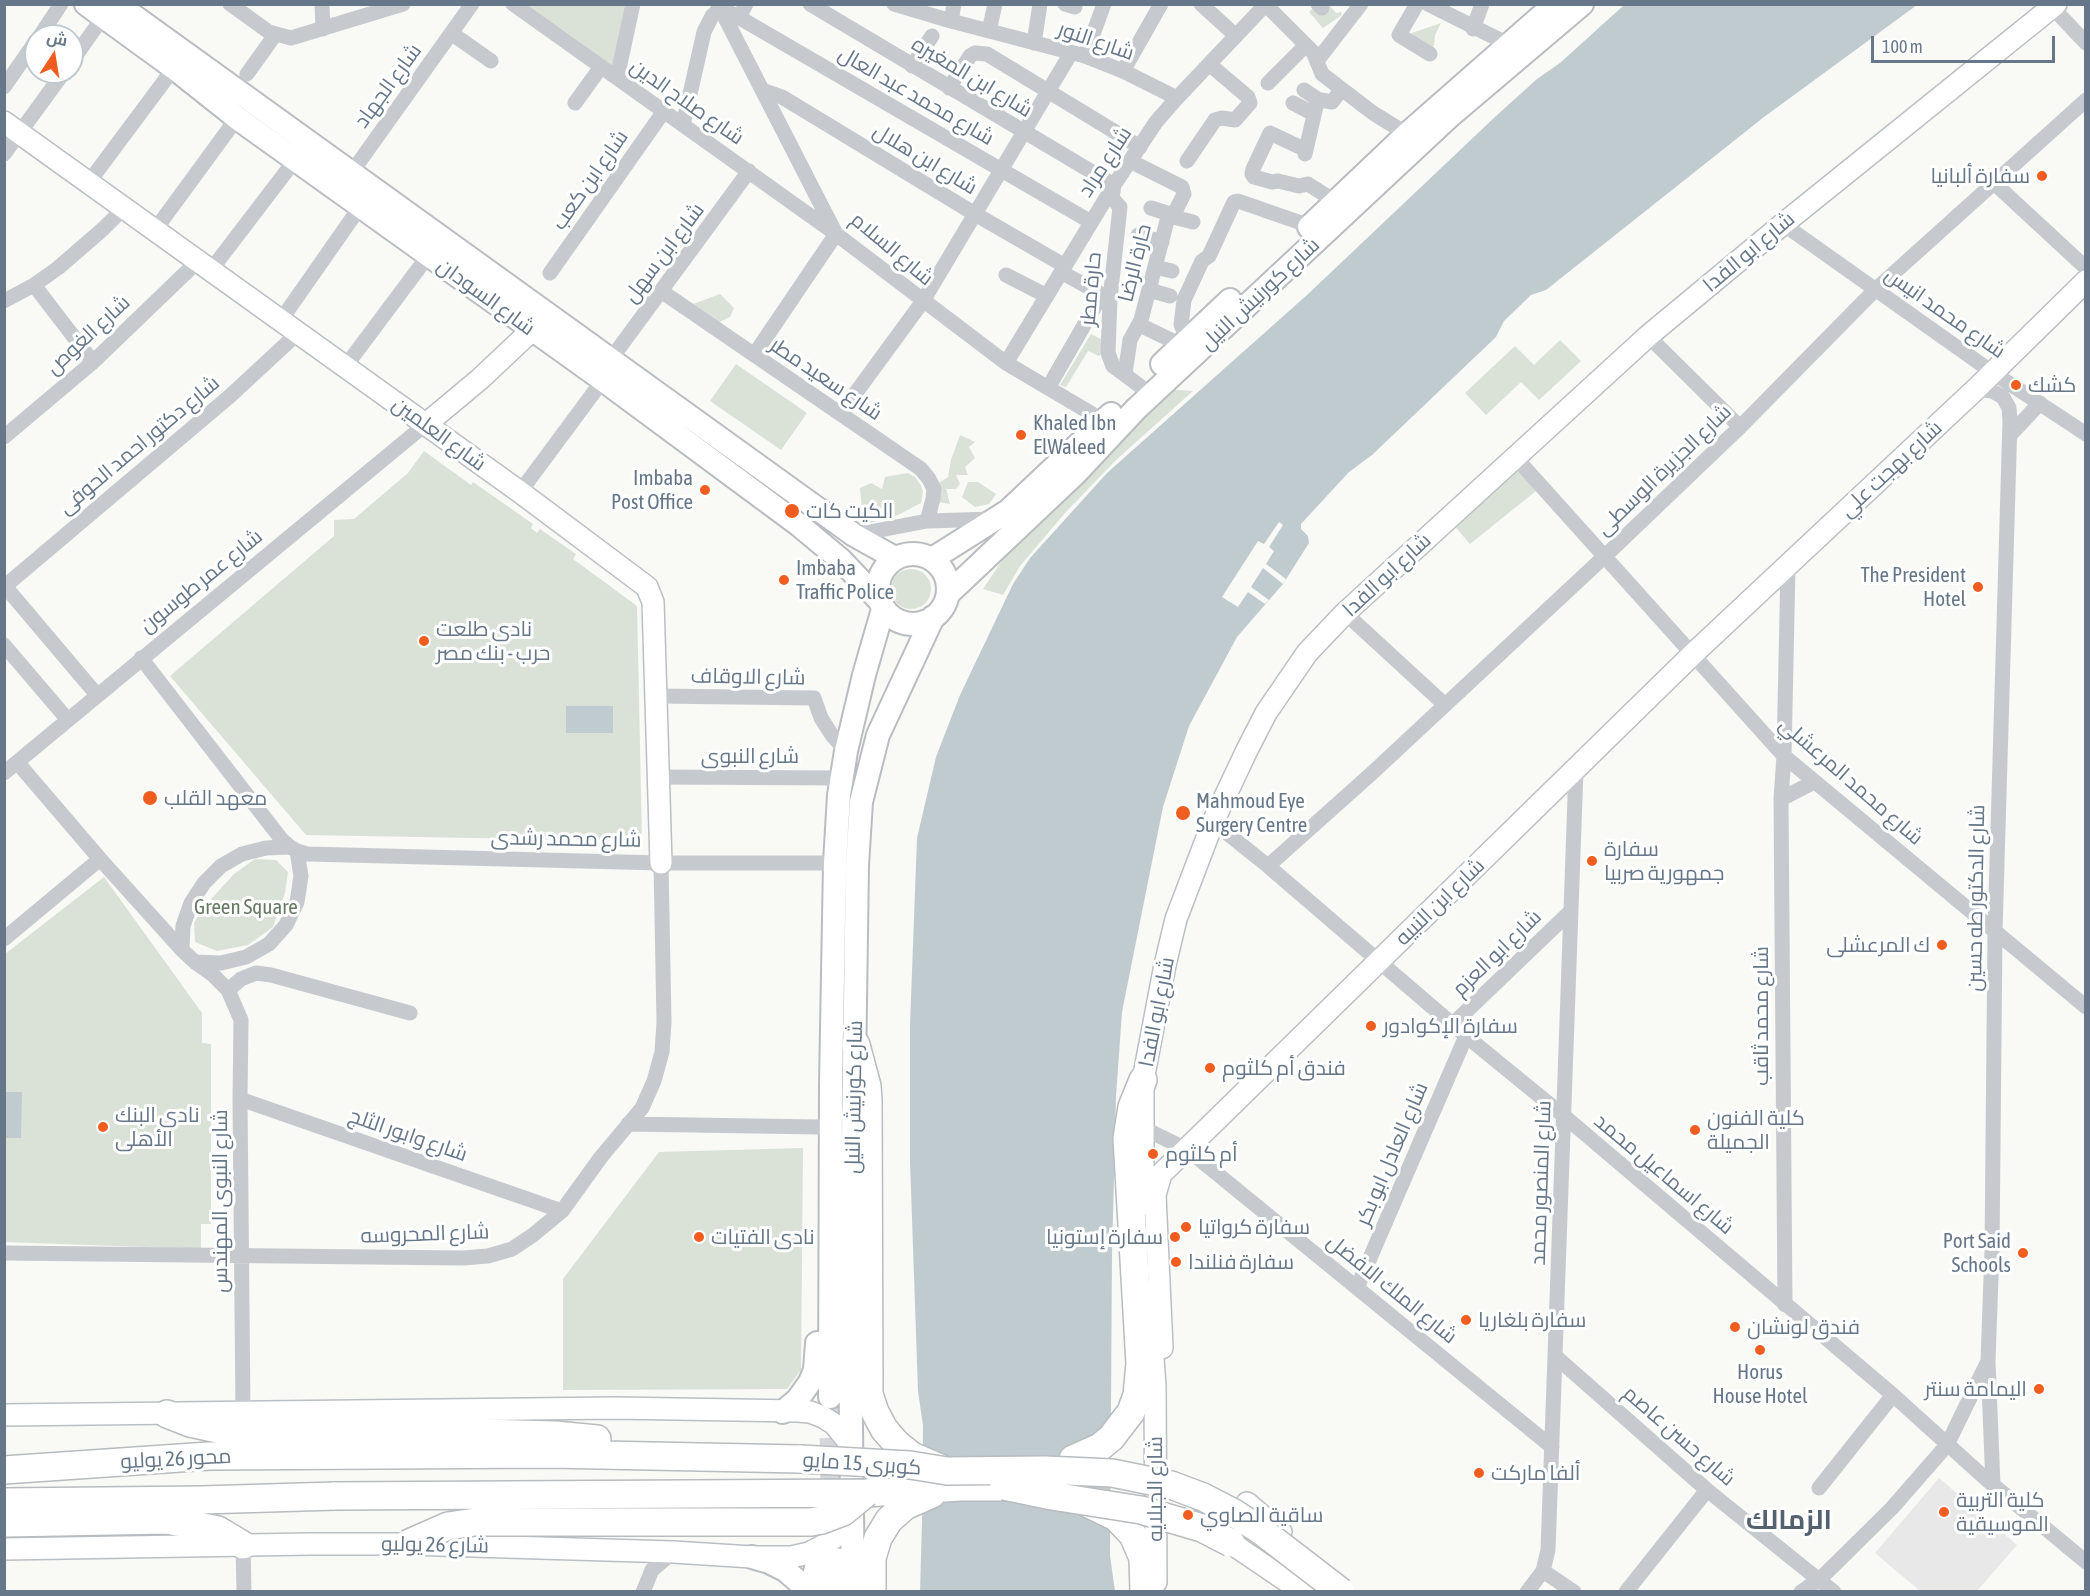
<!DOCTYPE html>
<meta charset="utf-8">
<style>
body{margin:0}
#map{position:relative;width:2090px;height:1596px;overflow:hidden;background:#f9f9f6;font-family:"Asap Condensed",Cairo,sans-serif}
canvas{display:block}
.frame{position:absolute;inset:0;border:6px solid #657789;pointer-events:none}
.north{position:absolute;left:24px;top:24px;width:60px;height:60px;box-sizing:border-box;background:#fff;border:2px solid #c1c9d0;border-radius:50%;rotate:12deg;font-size:16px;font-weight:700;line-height:24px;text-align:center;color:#657789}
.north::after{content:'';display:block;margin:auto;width:21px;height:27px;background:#f15d1e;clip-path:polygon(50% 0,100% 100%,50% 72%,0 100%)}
.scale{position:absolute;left:1871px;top:36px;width:184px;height:27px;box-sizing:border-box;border:3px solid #657789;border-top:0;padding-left:8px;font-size:18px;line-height:21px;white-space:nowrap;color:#657789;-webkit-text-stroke:4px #fff;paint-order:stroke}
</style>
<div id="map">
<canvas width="2090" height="1596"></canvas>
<div class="frame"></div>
<div class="north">ش</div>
<div class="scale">100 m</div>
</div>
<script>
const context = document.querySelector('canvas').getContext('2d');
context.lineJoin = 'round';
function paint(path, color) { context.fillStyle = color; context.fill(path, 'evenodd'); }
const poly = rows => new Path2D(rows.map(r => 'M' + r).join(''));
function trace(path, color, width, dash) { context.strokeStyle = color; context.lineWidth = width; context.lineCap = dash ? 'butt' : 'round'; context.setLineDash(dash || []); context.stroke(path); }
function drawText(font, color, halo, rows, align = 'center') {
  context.font = font + ' "Asap Condensed",Cairo,sans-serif'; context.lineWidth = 6; context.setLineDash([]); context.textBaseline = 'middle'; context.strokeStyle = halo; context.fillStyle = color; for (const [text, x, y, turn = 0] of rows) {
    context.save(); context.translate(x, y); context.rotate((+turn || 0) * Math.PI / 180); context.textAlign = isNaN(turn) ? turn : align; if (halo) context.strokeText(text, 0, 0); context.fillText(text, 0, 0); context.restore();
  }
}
const built = poly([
 [1939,1478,2017,1545,1977,1591,1920,1591,1875,1553]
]);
const green = poly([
 [513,5,630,5,614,76],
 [1316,5,1329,5,1336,13,1341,12,1342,15,1323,28,1309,12],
 [1441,23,1435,35,1434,45,1431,50,1418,45,1412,33],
 [720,294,734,308,730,317,717,323,688,306],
 [1091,334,1103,340,1107,346,1099,356,1088,351,1066,387,1060,385],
 [1560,340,1581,361,1539,400,1521,382,1486,415,1465,393,1515,346,1534,365],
 [736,364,807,413,781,450,710,401],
 [1163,389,1193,391,1116,460,1065,513,1020,566,1003,595,983,589,1003,559,1044,511],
 [960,435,975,442,969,447,975,458,965,467,968,475,956,475,960,484,956,489,946,489,950,504,938,502,939,483,948,477,951,460],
 [424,451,471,485,473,482,533,524,531,528,537,533,540,529,576,554,573,559,637,606,642,841,306,835,170,676,334,536,334,520,354,519,408,473],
 [1515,463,1536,491,1470,544,1452,523],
 [908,473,915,477,920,484,923,491,921,503,898,515,870,523,862,509,860,488,871,483,882,489,885,477],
 [968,482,978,482,996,494,989,504,975,507,962,497],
 '891 589a20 20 0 1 1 40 0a20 20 0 1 1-40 0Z',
 [255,859,276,860,288,872,285,893,273,927,248,945,217,951,195,942,194,923,202,909,234,874],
 [104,877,202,1013,202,1043,211,1044,211,1224,201,1224,201,1249,5,1242,5,954],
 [803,1148,801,1370,787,1389,563,1390,563,1279,659,1152]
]);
const water = poly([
 [1624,5,1917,5,1764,117,1546,290,1531,295,1504,321,1496,337,1372,455,1349,472,1301,524,1301,529,1308,536,1309,543,1283,584,1237,637,1189,726,1163,807,1122,1012,1116,1096,1112,1254,1110,1556,1115,1591,920,1592,922,1522,923,1426,918,1391,910,1161,910,1025,917,838,936,757,960,695,1013,584,1030,558,1107,473,1307,295,1496,116,1537,79,1560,63],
 [566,706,613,706,613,733,566,733],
 [5,1092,22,1092,21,1138,5,1138]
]);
const pier = poly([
 [1279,522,1283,525,1269,547,1274,551,1266,564,1286,579,1283,584,1263,568,1251,587,1269,600,1265,604,1248,592,1238,607,1222,597,1258,541,1264,544]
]);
const primaryTunnel = poly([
 [830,1405,832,1510]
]);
const street = poly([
 [230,4,269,32,291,38,403,4],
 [322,4,323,29],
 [513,4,836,234,754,355],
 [718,4,836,234,1006,363,1104,421],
 [810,4,1114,185,1112,198,1120,207,1110,299,1108,353,1113,366,1140,386],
 [894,4,951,21,1085,56,1123,71,1177,98],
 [1065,4,1075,7],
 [1201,4,1236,36],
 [1318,4,1322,8],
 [1417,4,1399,35,1430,54],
 [1428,4,1508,44],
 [1266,5,1313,52,1322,74,1373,113,1407,134],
 [2052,7,2086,43],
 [739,18,746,4],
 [951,21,954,4],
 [1473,29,1482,4],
 [989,31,995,4],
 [451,33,491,61],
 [40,36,61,4],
 [1034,43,1040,4],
 [1085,56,1104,4],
 [72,61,103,17],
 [1317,61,1361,4],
 [912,66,932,36],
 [1123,71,1161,4],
 [247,74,275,35],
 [617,78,633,4],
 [1268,83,1306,45],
 [4,87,36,41],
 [949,88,970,56,975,53,987,54,1140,147],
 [762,90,782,97,975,214,1065,266],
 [1304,90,1319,100],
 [575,103,601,67],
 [1293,103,1314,114],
 [683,125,704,32,712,16,720,9,733,14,1091,222],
 [1306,150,1270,133,1253,169,1252,174,1254,177,1272,182,1278,181,1299,186,1308,184,1336,202],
 [4,154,64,72],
 [1305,154,1317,102,1321,100,1332,102,1341,90],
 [1187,161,1215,120,1222,118,1235,120,1250,103,1248,97,1209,64],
 [347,179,472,4],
 [89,182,174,68],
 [1993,182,2086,268],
 [1151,208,1170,214],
 [1169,216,1193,222],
 [1783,224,1992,372,2086,434],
 [155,230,237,118],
 [1138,235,1162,242],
 [1155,267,1172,271],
 [211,270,295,160],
 [1061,272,1108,298],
 [550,273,664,111],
 [1006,275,1047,296],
 [34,285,93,362],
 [1149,290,1170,296],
 [661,291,921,469,929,479,934,489,933,499,927,521],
 [4,301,34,285,58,268,103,229,124,208],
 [281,320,360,207],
 [1140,325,1181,345],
 [1648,336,1740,427],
 [1188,338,1181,325,1184,300,1202,261,1209,256,1234,202,1238,201,1310,226],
 [611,359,749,171],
 [1006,363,1114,185,1156,122,1177,98,1266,4],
 [345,367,428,256],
 [1125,374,1130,340,1141,320,1168,217,1176,210,1184,194,1182,187,1130,161],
 [1048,388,1102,294],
 [841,413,923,301,1071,53],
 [2010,435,2040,403],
 [4,437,93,362,198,261],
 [1516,458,1784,756,2086,1007],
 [520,492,603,380],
 [854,535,927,521,994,519],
 [4,585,97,695],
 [4,587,230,396,298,333],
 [1345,613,1444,704],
 [4,645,68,720],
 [141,658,282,840,290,847],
 [656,696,814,698,821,718,832,735,846,751],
 [17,762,100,859,182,950],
 [4,773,426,424],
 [659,777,842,778],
 [1781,799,1814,782],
 [1213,822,1268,866,1466,1036,1564,1116,1893,1395,1986,1479,2086,1562],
 [297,851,307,854,661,863,835,863],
 [1268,866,1371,774,1605,556,1740,427,1875,290,2086,100],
 [4,939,100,859],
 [195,962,221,963,246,957,269,944,286,925,297,902,301,876,297,851,290,847,266,848,242,854,221,866,204,883,191,903,183,926,182,950,195,962,212,974,228,990,241,1020,240,1099,243,1413],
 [228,990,241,979,256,973,271,975,410,1013],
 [1453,1024,1571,911],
 [240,1099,562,1211],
 [628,1124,819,1127],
 [1143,1128,1188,1150,1552,1447],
 [4,1253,463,1258,488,1256,512,1249,533,1235,562,1211,601,1157,642,1108,654,1081,662,1052,664,1022,661,863],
 [1357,1288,1466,1036],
 [1785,1305,1781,799,1784,756,1788,566],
 [1555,1356,1707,1490,1834,1592],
 [1988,1362,1993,1485],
 [1819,1488,1893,1395],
 [243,1545,244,1592],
 [1543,1571,1574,1592],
 [643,1592,652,1570,673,1552],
 [1527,1592,1543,1571,1548,1550,1576,770],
 [1626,1592,1707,1490],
 [1801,1592,1820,1579,1892,1508,1947,1445,1988,1361,1992,1250,1995,931,2010,420,2009,408,2003,397,1992,391,1976,389]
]);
const secondary = poly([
 [4,122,520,492,647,587,653,602,661,863],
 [426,424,480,379,532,330],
 [1143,1204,1143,1080,1165,965,1176,919,1213,822,1247,750,1266,713,1307,653,1345,613,1648,336,1783,224,2056,4],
 [1151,1331,1155,1386,1156,1582],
 [1162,1348,1155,1195,1161,1174,1693,654,1976,389,2086,281],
 [4,1415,615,1408,797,1411,810,1412,823,1417,834,1424,851,1445],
 [1247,1503,1281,1532],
 [1231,1543,1303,1592],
 [4,1549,310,1544,407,1544,673,1552,752,1557,791,1557,809,1553,826,1544,840,1533,852,1518]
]);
const primary = poly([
 [86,4,174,68,237,118,603,380,799,525,841,560,879,600],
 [117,4,854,535,895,558],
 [1309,227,1407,134,1555,4],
 [1162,364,1230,300],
 '878 589a35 35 0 1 1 70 0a35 35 0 1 1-70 0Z',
 [932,559,1008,511,1111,414],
 [948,594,1076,473,1136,409,1451,115,1582,4],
 [830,1397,831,1085,835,863,839,795,846,751,864,675,883,609],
 [783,1412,798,1399,810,1382,815,1370,817,1343],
 [752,1557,769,1562,785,1570,799,1582,805,1592],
 [833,1574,833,1592],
 [810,1592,816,1568,823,1562,832,1559,841,1560,849,1566,853,1574],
 [853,1592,850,1344,857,865,861,802,878,735,933,617]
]);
const highway = poly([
 [856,1045,867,1086,868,1100,869,1394,875,1412,884,1429,897,1444,912,1456,940,1468],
 [167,1414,190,1423,218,1429,481,1433,555,1435,597,1439],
 [1073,1459,1100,1447,1111,1438,1131,1412,1137,1395,1140,1364,1127,1138,1132,1107,1143,1080],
 [4,1470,209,1456,551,1454,800,1459],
 [866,1493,960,1487,1027,1487],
 [4,1502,202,1500,335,1496],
 [1087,1503,1116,1517,1133,1535,1143,1558,1144,1592],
 [4,1523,167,1520,218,1530,243,1545],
 [872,1592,872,1558,878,1538,889,1520,905,1506,932,1494]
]);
const highwayBridge = poly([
 [800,1459,910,1465,947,1471,1045,1470,1112,1473,1171,1485,1203,1497,1234,1513,1263,1532,1341,1592],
 [1004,1486,1052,1496,1141,1510,1202,1528,1231,1543],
 [335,1496,866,1493],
 [407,1544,448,1526,475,1522,811,1522,822,1520,843,1512,866,1493]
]);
const markers = [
 [2042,176,6,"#f15d1e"],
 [2016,385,6,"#f15d1e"],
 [1021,435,6,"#f15d1e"],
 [705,490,6,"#f15d1e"],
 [792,511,8,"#f15d1e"],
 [784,580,6,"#f15d1e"],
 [1978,587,6,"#f15d1e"],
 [424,641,6,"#f15d1e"],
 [150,798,8,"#f15d1e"],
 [1183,813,8,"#f15d1e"],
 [1592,861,6,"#f15d1e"],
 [1942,945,6,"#f15d1e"],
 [1371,1026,6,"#f15d1e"],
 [1210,1068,6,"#f15d1e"],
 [103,1127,6,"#f15d1e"],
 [1695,1130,6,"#f15d1e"],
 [1153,1154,6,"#f15d1e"],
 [1186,1227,6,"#f15d1e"],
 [699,1237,6,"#f15d1e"],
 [1175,1237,6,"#f15d1e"],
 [2023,1253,6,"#f15d1e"],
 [1176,1262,6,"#f15d1e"],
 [1466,1320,6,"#f15d1e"],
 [1735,1327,6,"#f15d1e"],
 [1760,1350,6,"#f15d1e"],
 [2039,1389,6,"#f15d1e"],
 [1479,1473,6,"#f15d1e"],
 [1944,1512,6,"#f15d1e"],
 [1188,1515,6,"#f15d1e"]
];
const streetNames = [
 ["شارع النور",1096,41,19],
 ["شارع ابن المغيره",972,77,31],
 ["شارع الجهاد",388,86,-54],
 ["شارع محمد عبد العال",916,96,30],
 ["شارع صلاح الدين",687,102,35],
 ["شارع ابن هلال",925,159,31],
 ["شارع مراد",1105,162,-57],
 ["شارع ابن كعب",590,180,-55],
 ["شارع السلام",892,249,40],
 ["شارع ابو الفدا",1749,252,-40],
 ["شارع ابن سهل",664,253,-53],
 ["حارة الرضا",1135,263,-76],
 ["حارة مطر",1091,289,-85],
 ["شارع كورنيش النيل",1260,294,-43],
 ["شارع السودان",486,297,36],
 ["شارع محمد انيس",1945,313,35],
 ["شارع الغوص",88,335,-43],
 ["شارع سعيد مطر",826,379,34],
 ["شارع العلمين",439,434,36],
 ["شارع دكتور احمد الحوفى",139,445,-40],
 ["شارع بهجت علي",1891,469,-43],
 ["شارع الجزيرة الوسطى",1664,470,-44],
 ["شارع ابو الفدا",1387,575,-43],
 ["شارع عمر طوسون",201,581,-39],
 ["شارع الاوقاف",748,677,1],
 ["شارع النبوى",750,756],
 ["شارع محمد المرعشلي",1851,781,41],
 ["شارع محمد رشدى",566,839,1],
 ["شارع الدكتور طه حسين",1976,898,-89],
 ["شارع ابن النبيه",1440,902,-44],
 ["شارع ابو العزم",1497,953,-44],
 ["شارع ابو الفدا",1157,1012,-79],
 ["شارع محمد ثاقب",1761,1016,-90],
 ["شارع كورنيش النيل",854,1097,-89],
 ["شارع وابور الثلج",408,1135,19],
 ["شارع العادل ابو بكر",1392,1154,-67],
 ["شارع اسماعيل محمد",1664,1174,40],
 ["شارع المنصور محمد",1541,1183,-88],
 ["شارع النبوى المهندس",220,1201,-90],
 ["شارع المحروسه",425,1234,-2],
 ["شارع الملك الافضل",1392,1289,39],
 ["شارع حسن عاصم",1679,1436,41],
 ["محور 26 يوليو",176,1459,-3],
 ["كوبرى 15 مايو",862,1464,4],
 ["شارع الجبلايه",1155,1489,-90],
 ["شارع 26 يوليو",435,1545,1]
];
const poiNames = [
 ["سفارة ألبانيا",2030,176,"right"],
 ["كشك",2028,385],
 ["Khaled Ibn",1033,423],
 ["ElWaleed",1033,447],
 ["Imbaba",693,478,"right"],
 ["Post Office",693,502,"right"],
 ["الکيت کات",806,511],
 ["Imbaba",796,568],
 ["Traffic Police",796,592],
 ["The President",1966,575,"right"],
 ["Hotel",1966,599,"right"],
 ["نادى طلعت",436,629],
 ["حرب - بنك مصر",436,653],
 ["معهد القلب",164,798],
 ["Mahmoud Eye",1196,801],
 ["Surgery Centre",1196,825],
 ["سفارة",1604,849],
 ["جمهورية صربيا",1604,873],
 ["ك المرعشلى",1930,945,"right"],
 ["سفارة الإكوادور",1383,1026],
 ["فندق أم كلثوم",1222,1068],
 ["نادى البنك",115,1115],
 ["الأهلى",115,1139],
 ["كلية الفنون",1707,1118],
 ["الجميلة",1707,1142],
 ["أم كلثوم",1165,1154],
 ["سفارة كرواتيا",1198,1227],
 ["نادى الفتيات",711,1237],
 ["سفارة إستونيا",1163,1237,"right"],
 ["Port Said",2011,1241,"right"],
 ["Schools",2011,1265,"right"],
 ["سفارة فنلندا",1188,1262],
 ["سفارة بلغاريا",1478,1320],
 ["فندق لونشان",1747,1327],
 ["Horus",1760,1372,"center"],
 ["House Hotel",1760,1396,"center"],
 ["اليمامة سنتر",2027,1389,"right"],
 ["ألفا ماركت",1491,1473],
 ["كلية التربية",1956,1500],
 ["الموسيقية",1956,1524],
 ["ساقية الصاوي",1200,1515]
];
const parkNames = [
 ["Green Square",246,907]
];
const districtNames = [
 ["الزمالك",1789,1520]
];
paint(built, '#e7e8e7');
paint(green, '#dae1d7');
paint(water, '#c0cbd0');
paint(pier, '#f9f9f6');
trace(primaryTunnel, '#d4d8db', 22, [22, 11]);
trace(secondary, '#babfc4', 24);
trace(primary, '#b9bdc1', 26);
trace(highway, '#b8bcbf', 30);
trace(street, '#c6cace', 15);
trace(secondary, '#fff', 21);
trace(primary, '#fff', 22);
trace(highway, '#fff', 27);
trace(highwayBridge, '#b8bcbf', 30, []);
trace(highwayBridge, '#fff', 27);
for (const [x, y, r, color] of markers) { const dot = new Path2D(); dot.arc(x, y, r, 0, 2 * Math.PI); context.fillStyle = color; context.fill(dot); trace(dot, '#fff', 2); }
drawText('21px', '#657789', '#fff', streetNames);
drawText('21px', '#657789', '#fff', poiNames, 'left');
drawText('21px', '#657a61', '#fff', parkNames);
drawText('bold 27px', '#54616e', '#fff', districtNames);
</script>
